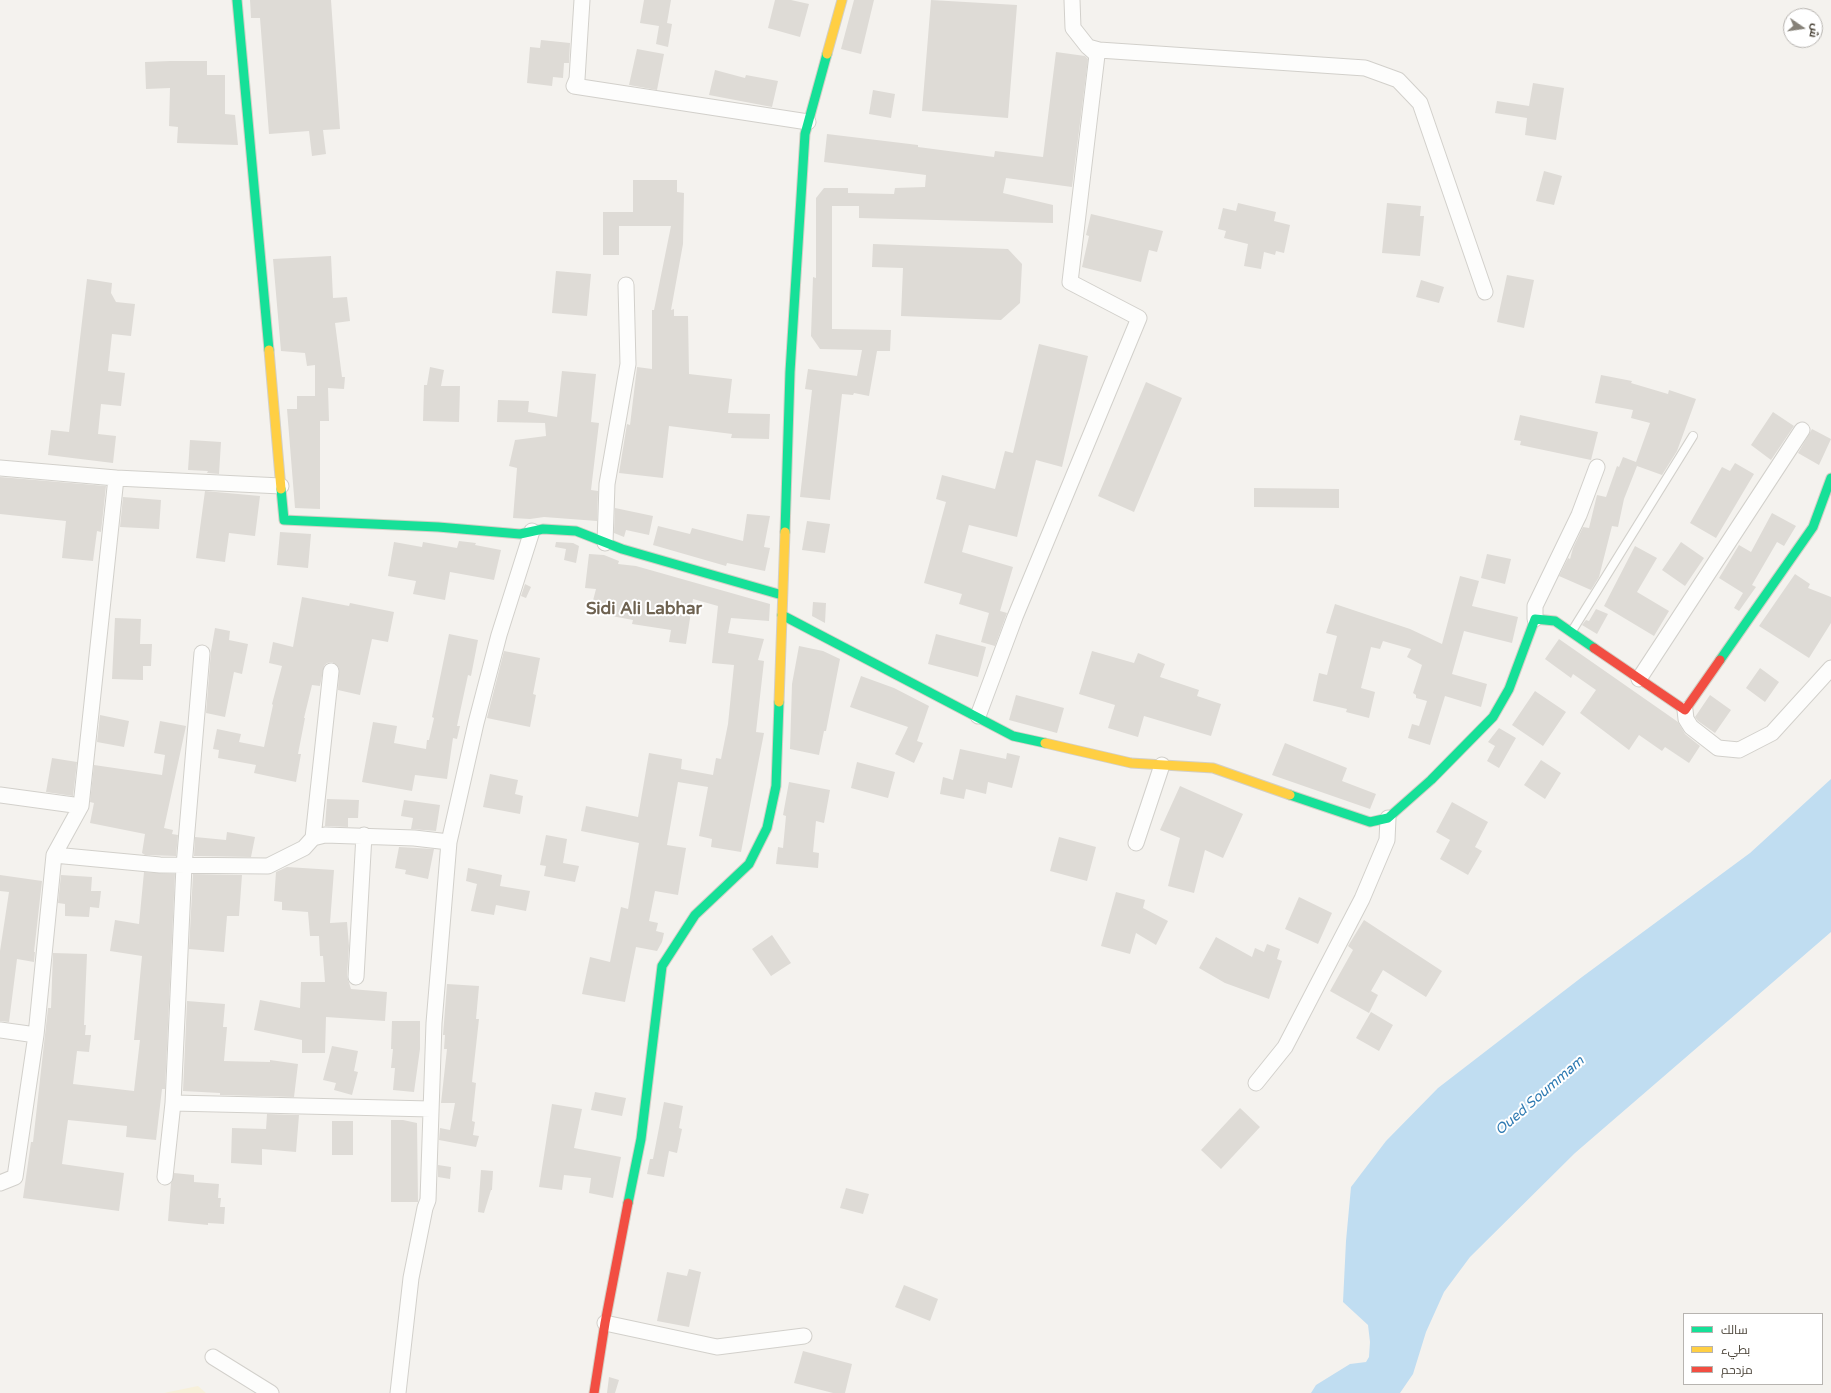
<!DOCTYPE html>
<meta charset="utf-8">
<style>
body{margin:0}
#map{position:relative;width:1831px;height:1393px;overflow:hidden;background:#f4f2ee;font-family:"Varela Round",Cairo,sans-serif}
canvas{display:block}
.legend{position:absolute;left:1683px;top:1313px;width:140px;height:72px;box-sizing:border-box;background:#fff;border:1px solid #b7b4b0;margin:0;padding:5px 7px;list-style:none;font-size:12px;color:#4b4439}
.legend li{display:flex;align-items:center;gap:8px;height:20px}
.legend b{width:20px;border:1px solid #b7b4b0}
.north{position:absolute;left:1783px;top:8px;width:40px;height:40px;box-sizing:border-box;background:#fff;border:1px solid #b7b4b0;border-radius:50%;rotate:103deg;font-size:11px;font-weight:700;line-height:16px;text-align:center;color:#4b4439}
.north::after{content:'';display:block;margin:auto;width:14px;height:18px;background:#868178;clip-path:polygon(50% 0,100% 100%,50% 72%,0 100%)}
</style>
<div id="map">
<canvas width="1831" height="1393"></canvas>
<ul class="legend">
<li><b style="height:5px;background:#16e098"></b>سالك</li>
<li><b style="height:5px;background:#ffcf43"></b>بطيء</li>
<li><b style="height:5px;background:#f24e42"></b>مزدحم</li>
</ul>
<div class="north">ش</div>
</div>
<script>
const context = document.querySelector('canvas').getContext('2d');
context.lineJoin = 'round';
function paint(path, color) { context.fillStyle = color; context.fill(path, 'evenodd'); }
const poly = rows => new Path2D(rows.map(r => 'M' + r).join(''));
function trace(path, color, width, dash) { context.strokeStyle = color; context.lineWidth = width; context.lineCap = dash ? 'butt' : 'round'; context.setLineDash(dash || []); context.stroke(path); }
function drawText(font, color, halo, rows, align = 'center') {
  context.font = font + ' "Varela Round",sans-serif'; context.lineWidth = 4; context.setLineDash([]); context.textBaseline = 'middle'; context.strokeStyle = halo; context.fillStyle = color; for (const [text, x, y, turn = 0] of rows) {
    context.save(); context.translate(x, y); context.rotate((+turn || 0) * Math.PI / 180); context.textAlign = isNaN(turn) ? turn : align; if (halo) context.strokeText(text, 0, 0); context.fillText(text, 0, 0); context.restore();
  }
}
const sand = poly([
 [198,1386,206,1393,164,1393]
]);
const water = poly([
 [1831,779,1831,932,1575,1153,1470,1257,1444,1292,1426,1332,1413,1374,1400,1393,1311,1393,1316,1385,1350,1364,1366,1362,1369,1357,1370,1342,1368,1325,1343,1302,1346,1241,1351,1187,1386,1141,1438,1088,1582,977,1750,853]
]);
const building = poly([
 [250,0,331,0,340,129,323,130,326,154,312,156,309,131,269,134,260,18,251,18],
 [644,0,671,0,667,23,672,24,668,47,656,44,659,26,640,23],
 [775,0,791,0,809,4,800,37,768,28],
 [854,0,874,0,861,54,841,49],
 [931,0,1017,5,1008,118,922,111],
 [541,40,570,43,569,63,564,63,563,78,553,77,552,86,527,83,530,47,540,48],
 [637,49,664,54,657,90,629,85],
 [1056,52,1085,56,1088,59,1072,187,1006,178,1003,193,1053,205,1053,223,859,218,859,206,832,206,832,329,891,330,890,351,877,351,869,396,854,393,853,395,842,394,830,500,800,497,812,390,805,389,808,369,857,376,862,350,820,349,811,336,813,277,816,278,816,198,824,188,848,188,848,193,894,194,895,188,925,187,926,175,824,162,827,134,918,145,918,147,994,157,995,151,1043,157],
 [170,61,207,61,207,75,225,75,225,114,235,115,238,145,177,143,178,127,169,126,170,88,146,89,145,62],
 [715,70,745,78,746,75,778,81,772,107,709,95],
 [1533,83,1564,88,1556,140,1525,135,1527,118,1495,113,1497,101,1529,106],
 [873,90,895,94,891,118,869,114],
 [1544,171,1562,176,1554,205,1536,201],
 [633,180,677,180,677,195,677,192,684,193,683,244,671,310,674,309,674,316,688,316,689,374,732,379,728,413,770,414,769,439,731,438,732,434,669,426,663,478,619,473,627,424,630,425,637,367,652,369,652,310,654,310,671,226,619,226,619,255,603,255,603,212,633,212],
 [1238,203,1276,212,1274,221,1290,225,1284,253,1276,251,1275,255,1264,252,1261,269,1244,266,1248,244,1224,238,1226,231,1218,229,1223,208,1236,211],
 [1387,203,1421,206,1420,216,1424,216,1420,256,1382,253],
 [1091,214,1163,231,1157,252,1149,250,1141,282,1082,267,1089,236,1086,235],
 [873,244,1008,249,1022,264,1020,303,1001,320,901,316,903,268,872,267],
 [331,256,333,298,347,297,350,321,335,323,342,377,345,377,344,389,328,388,329,421,320,421,320,509,295,508,287,409,297,409,297,396,315,396,315,365,307,366,305,353,281,351,273,259],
 [556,271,591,274,587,316,552,313],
 [1507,275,1534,280,1524,328,1497,322],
 [87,279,112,283,111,293,116,302,135,304,131,336,112,334,108,371,125,373,121,406,101,404,98,434,116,436,113,463,48,455,51,430,69,432],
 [1421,280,1444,287,1439,303,1416,297],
 [1039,344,1088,356,1062,467,1036,460,1017,537,969,525,962,552,1013,567,1000,611,1007,613,995,646,981,642,989,613,959,604,962,594,924,583,946,502,936,499,942,475,995,489,1005,451,1013,453],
 [430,367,444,370,441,386,460,386,459,422,423,421,424,385,427,385],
 [562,371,596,374,591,422,599,423,591,490,598,491,597,521,544,517,530,519,513,518,517,468,509,466,515,440,546,436,545,423,497,422,498,400,529,401,528,412,557,417],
 [1601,375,1632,381,1631,383,1668,394,1669,390,1696,399,1677,451,1662,475,1637,466,1624,499,1618,527,1612,526,1599,577,1591,590,1559,576,1568,558,1570,559,1573,548,1583,527,1589,528,1597,495,1606,497,1617,466,1619,467,1623,457,1636,462,1650,423,1631,418,1633,410,1595,403],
 [1146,382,1182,398,1134,512,1098,496],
 [1773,412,1794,426,1771,460,1751,445],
 [1520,415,1598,432,1591,460,1520,445,1521,441,1514,440],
 [1812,429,1831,439,1819,465,1798,453],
 [190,440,221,442,219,474,207,473,208,471,188,470],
 [1735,463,1754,474,1716,538,1690,523,1722,467,1730,471],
 [0,477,106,486,101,532,97,531,93,561,62,558,66,521,0,514],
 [1254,488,1339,489,1339,508,1254,507],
 [205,491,260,496,255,536,229,533,225,562,196,558],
 [123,497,161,500,159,529,120,527],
 [615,508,653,516,649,535,626,530,624,537,614,533],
 [1772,513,1796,526,1784,546,1777,542,1752,585,1756,587,1739,611,1734,608,1743,593,1719,578,1739,545,1751,552],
 [747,514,770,516,764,547,770,548,765,571,727,563,726,566,653,545,658,526,690,534,692,528,743,541],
 [807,521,830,524,825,553,802,550],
 [280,532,311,534,308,568,277,565],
 [459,541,476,543,475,545,501,550,494,580,450,572,445,600,413,594,416,581,388,576,394,542,422,547,423,542,457,548],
 [556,542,573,543,579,546,576,563,564,560,566,549,555,547],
 [1681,542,1704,558,1685,586,1662,570],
 [1635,546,1657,558,1637,592,1669,611,1654,636,1604,606],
 [589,554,604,555,619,561,618,564,636,566,770,604,769,621,731,618,728,633,764,639,758,660,764,661,756,732,764,733,741,852,711,847,712,839,699,836,708,787,678,782,667,845,686,848,678,895,655,891,649,921,658,923,656,931,664,933,662,942,657,951,636,947,625,1002,582,994,590,957,610,962,621,907,628,909,639,843,581,831,586,806,638,817,649,753,682,759,681,769,713,775,716,758,721,759,728,724,734,665,712,663,718,606,693,599,686,644,669,642,671,630,632,624,633,620,590,612,596,589,585,588],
 [1487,554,1511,559,1505,584,1481,578],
 [1795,574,1810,584,1808,588,1831,597,1831,623,1809,658,1759,626],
 [1460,576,1479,581,1472,606,1518,617,1512,643,1464,631,1452,674,1487,684,1481,707,1445,696,1430,745,1408,738,1412,724,1419,726,1427,701,1416,698,1416,695,1413,693,1422,665,1407,657,1411,649,1383,641,1380,649,1371,647,1361,688,1375,692,1369,718,1346,712,1347,709,1313,701,1319,673,1327,675,1337,636,1326,633,1335,604,1410,629,1442,644],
 [525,584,531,587,526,598,521,596],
 [302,597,349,606,350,603,394,612,388,642,372,639,360,695,338,690,339,668,332,662,327,663,324,666,320,686,312,685,304,718,305,718,298,754,301,754,296,782,254,773,256,765,218,758,219,750,213,749,217,729,241,734,239,742,264,747,273,705,272,704,282,666,269,663,273,642,293,647],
 [813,602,826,603,825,623,812,616],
 [1596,609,1608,614,1597,634,1582,625,1586,620,1589,621],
 [115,618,141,619,140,644,152,644,151,666,143,666,143,680,112,679],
 [215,628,230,631,229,640,248,644,242,674,234,672,225,717,206,713,211,651],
 [449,634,478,640,471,676,468,675,457,726,460,726,457,739,453,738,447,779,415,775,412,791,362,782,373,722,397,726,394,743,426,749,427,740,429,740,434,718,432,717],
 [936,634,986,647,978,677,928,664],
 [1559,639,1678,722,1685,734,1700,746,1689,763,1665,747,1662,751,1639,735,1629,750,1580,713,1596,690,1573,674,1571,678,1545,659],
 [799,646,823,651,840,659,826,731,824,731,819,755,790,749,792,684],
 [504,651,540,658,533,694,536,695,530,727,487,718],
 [1092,651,1134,663,1138,653,1165,664,1160,677,1199,690,1197,696,1221,704,1211,736,1144,716,1138,737,1108,728,1115,705,1079,694],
 [1760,668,1779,682,1765,702,1746,688],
 [861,676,894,688,929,706,917,741,923,743,914,763,895,754,908,727,850,707],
 [1535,691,1566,712,1543,746,1512,725],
 [1016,695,1064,708,1057,733,1009,720],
 [1710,695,1731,710,1715,733,1698,721,1695,717],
 [100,715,129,721,124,747,97,742],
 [160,721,186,726,164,828,173,830,172,834,178,835,176,856,145,855,142,853,145,834,90,823,94,803,90,802,94,765,162,775,165,755,154,753],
 [1499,728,1516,738,1499,768,1487,761,1495,746,1488,742],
 [1285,743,1347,768,1342,781,1376,794,1370,809,1272,775],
 [960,749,1006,759,1007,753,1020,756,1012,788,988,782,986,794,966,789,964,799,940,794,943,777,953,780],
 [52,758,77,762,73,796,46,792],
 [1541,760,1561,773,1545,799,1524,785],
 [857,762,895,772,888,798,851,788],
 [490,774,518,780,515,794,523,796,520,814,483,807],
 [789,782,830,790,824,823,816,821,813,852,819,853,818,868,776,864,778,847,783,848,786,816,783,815],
 [1180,786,1243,814,1223,858,1205,850,1194,893,1168,886,1180,838,1160,830],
 [327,799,359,800,358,818,348,818,348,827,325,826],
 [404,800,440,805,436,831,411,829,413,818,401,816],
 [1452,802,1488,822,1475,847,1482,851,1468,875,1440,859,1450,840,1436,832],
 [227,832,255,837,251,857,194,856,195,837,226,840],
 [546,835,567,839,563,863,579,866,575,882,544,876,546,866,540,865],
 [1059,837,1096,847,1087,881,1050,871],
 [399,847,434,849,428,879,405,874,406,870,395,868],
 [287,867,334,870,330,923,347,922,349,946,347,976,351,989,387,992,385,1021,326,1017,325,1053,302,1053,302,1040,254,1030,260,1000,300,1008,301,982,325,982,323,956,320,956,319,936,310,936,308,912,282,910,282,902,274,901,276,872],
 [468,868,502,875,500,886,530,891,526,911,496,905,494,915,471,911,477,884,466,881],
 [144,872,175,874,165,1089,162,1089,156,1140,126,1137,127,1126,68,1120,62,1164,124,1173,119,1211,23,1198,31,1142,33,1142,48,1008,51,1008,53,953,87,954,84,1025,86,1025,85,1035,91,1035,89,1052,77,1051,73,1084,134,1091,140,1040,134,1040,142,956,110,951,115,920,139,924],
 [193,874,242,875,239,916,227,916,224,952,189,949],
 [0,875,42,881,34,952,35,952,34,962,17,959,9,1022,0,1021,0,951,9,892,0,891],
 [61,875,92,877,91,891,101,891,99,908,90,907,89,917,65,916,65,904,58,903],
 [1116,892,1145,900,1143,908,1168,921,1156,945,1136,933,1130,954,1101,946],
 [1299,897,1332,913,1318,944,1285,929],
 [1364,920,1442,971,1426,997,1383,970,1371,991,1378,995,1369,1013,1330,991,1353,950,1348,946],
 [772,935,791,963,771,976,752,949],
 [1216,937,1252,957,1255,948,1264,952,1267,944,1280,949,1277,959,1282,961,1269,999,1225,983,1199,968],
 [447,984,479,986,476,1019,479,1019,472,1082,476,1083,472,1121,475,1122,473,1135,479,1136,476,1147,439,1140,440,1128,450,1130,455,1103,441,1103,447,1049,444,1049,445,1035,443,1035],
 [187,1001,225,1004,223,1027,227,1027,224,1061,270,1062,270,1060,298,1064,294,1097,220,1095,220,1093,183,1091],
 [1371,1012,1393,1025,1379,1051,1356,1038],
 [392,1021,420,1021,420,1049,414,1092,393,1090,395,1068,391,1068,393,1049,391,1049],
 [332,1046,358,1051,354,1071,358,1072,352,1095,334,1090,336,1083,323,1080],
 [595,1092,626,1098,622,1116,591,1110],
 [664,1102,683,1106,679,1128,682,1129,677,1153,669,1151,664,1177,647,1174,650,1159,653,1159],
 [552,1104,582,1109,574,1148,621,1157,613,1198,589,1193,591,1178,564,1175,562,1190,539,1187],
 [1240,1108,1260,1127,1221,1169,1201,1150],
 [267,1114,299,1115,296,1152,262,1149,262,1165,231,1163,232,1128,266,1129],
 [391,1120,403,1120,417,1123,418,1202,391,1202],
 [332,1121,353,1121,353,1155,332,1155],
 [438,1165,451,1167,450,1179,438,1177],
 [481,1170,493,1171,492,1190,491,1190,484,1213,478,1212],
 [174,1173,194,1175,194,1182,219,1184,218,1198,221,1198,220,1207,225,1207,224,1224,208,1223,208,1225,168,1221,171,1183],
 [846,1188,869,1194,863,1214,840,1208],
 [689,1269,701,1272,689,1327,657,1321,667,1272,687,1276],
 [904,1285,938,1299,930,1321,895,1307],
 [803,1351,852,1364,845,1393,833,1393,794,1383],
 [609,1377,619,1380,615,1393,607,1393]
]);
const lane = poly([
 [1572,631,1693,436]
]);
const street = poly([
 [582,0,577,79,574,86,808,122],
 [1072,0,1073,28,1088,47,1099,50,1365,68,1398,80,1420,103,1485,292],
 [0,468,116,478,281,486],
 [605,543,607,484,628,364,626,285],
 [1535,619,1535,606,1579,515,1597,467],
 [202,653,184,866,173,1103,431,1109],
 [1639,679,1802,430],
 [1685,710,1686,719,1691,727,1718,748,1739,750,1772,733,1831,668],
 [978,716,1015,617,1139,318,1070,282,1097,55,1088,47],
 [0,795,81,806],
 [313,838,331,671],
 [1136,843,1162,765],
 [54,855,81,806,116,478],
 [356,977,364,835],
 [0,1030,36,1035,54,855,160,865,268,866,304,848,313,838,325,835,414,838,449,842,476,723,499,635,532,531],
 [1256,1083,1285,1047,1362,899,1387,840,1388,818],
 [165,1177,173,1103],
 [0,1183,15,1177,36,1035],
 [605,1323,717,1347,804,1336],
 [213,1357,271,1393],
 [398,1393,411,1278,425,1208,428,1200,434,1023,449,842]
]);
const fast = poly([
 [237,0,269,350],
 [281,489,284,520,438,527,520,534,543,529,576,531,622,549,782,595],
 [785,532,790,372,805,134,827,54],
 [782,615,1013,736,1045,743],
 [1720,660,1813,527,1831,478],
 [1290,795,1370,822,1388,818,1431,780,1493,717,1509,689,1535,619,1555,621,1594,648],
 [628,1203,641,1139,662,966,695,915,749,864,767,828,776,786,779,702]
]);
const slow = poly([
 [827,54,842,0],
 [269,350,281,489],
 [779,702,785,532],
 [1045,743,1131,763,1213,768,1290,795]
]);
const jam = poly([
 [1594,648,1685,710,1720,660],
 [594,1393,605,1323,628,1203]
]);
const waterNames = [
 ["Oued Soummam",1540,1096,-41]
];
const districtNames = [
 ["Sidi Ali Labhar",644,610]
];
paint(sand, '#f7f0da');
paint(water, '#c0ddf1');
paint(building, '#dedbd6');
trace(lane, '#d2d0cb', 10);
trace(street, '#d2d0cb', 17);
trace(fast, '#d3cfc5', 11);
trace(slow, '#d3cfc5', 11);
trace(jam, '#d3cfc5', 11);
trace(lane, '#fdfdfc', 8);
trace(street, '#fdfdfc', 15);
trace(fast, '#16e098', 9);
trace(slow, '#ffcf43', 9);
trace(jam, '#f24e42', 9);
drawText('italic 14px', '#2e7ab2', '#fff', waterNames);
drawText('bold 17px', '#6e6250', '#fff', districtNames);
</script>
